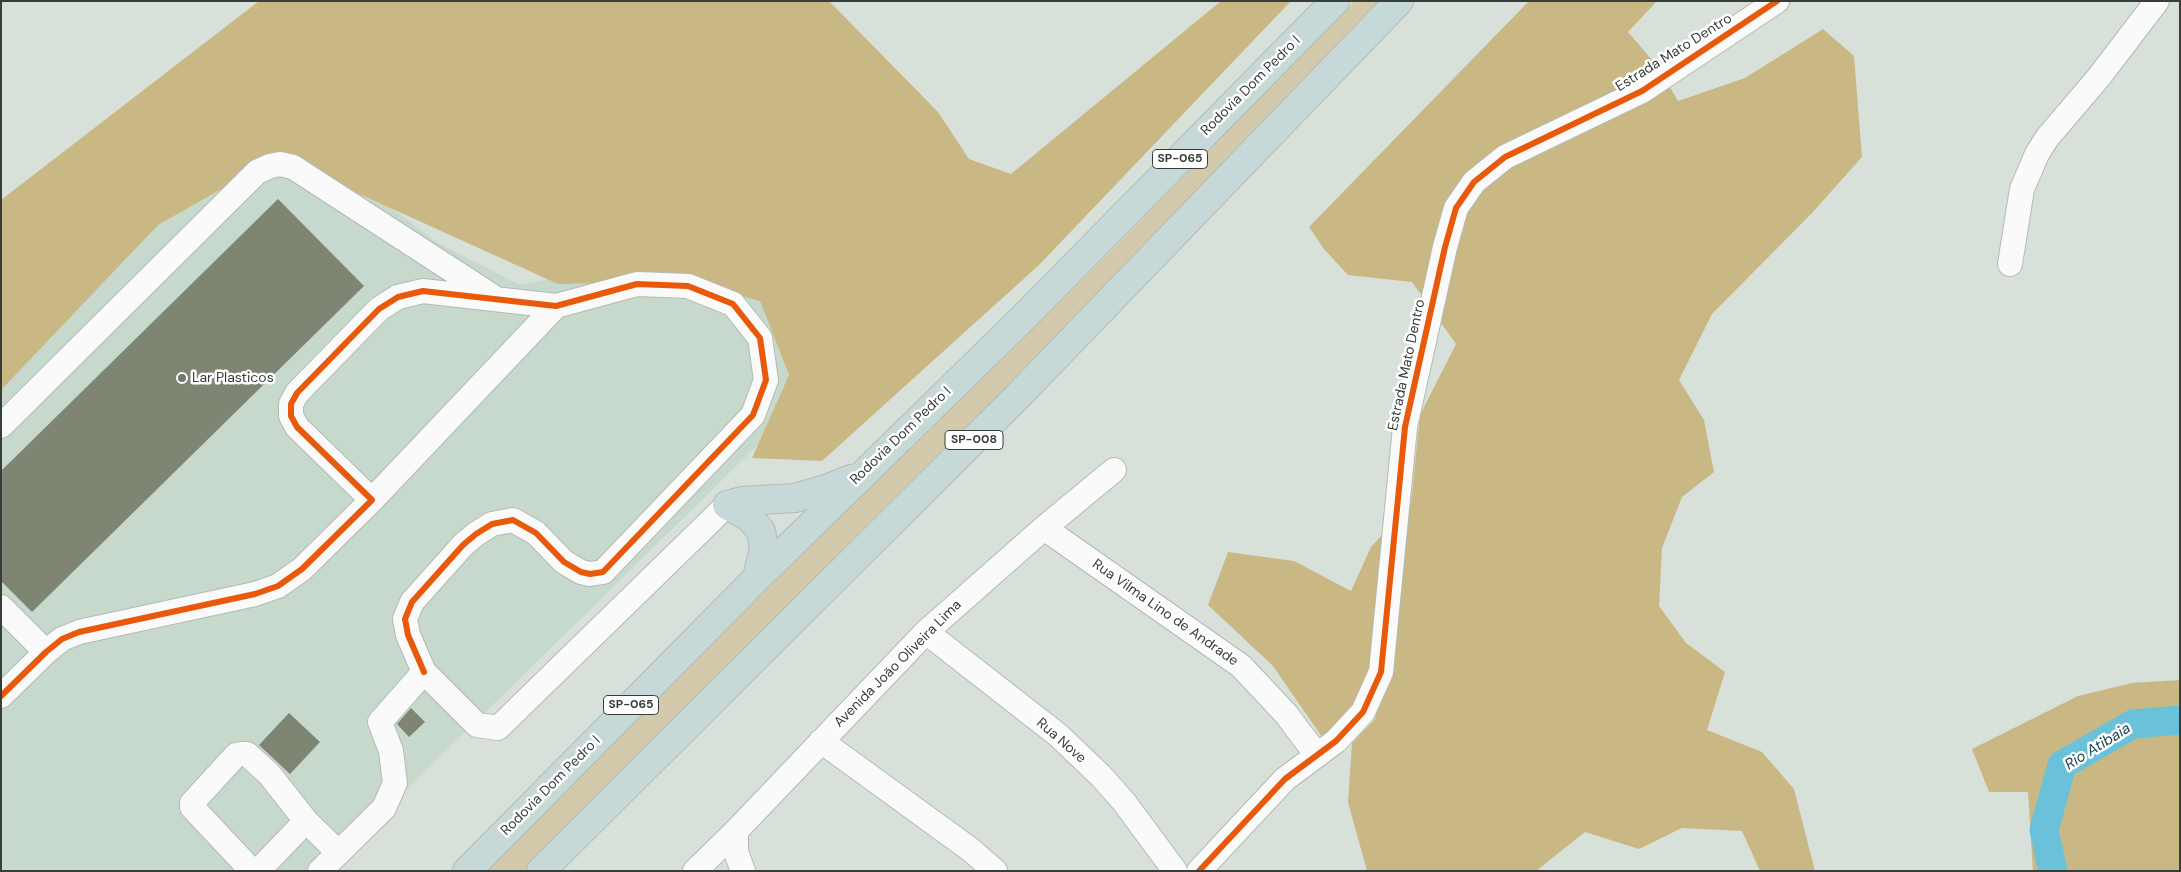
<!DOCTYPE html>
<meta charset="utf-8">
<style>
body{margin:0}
#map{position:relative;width:2181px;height:872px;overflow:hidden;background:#d7e1da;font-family:"DM Sans",sans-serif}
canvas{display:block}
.frame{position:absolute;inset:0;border:2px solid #373e39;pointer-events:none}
</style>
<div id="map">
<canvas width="2181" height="872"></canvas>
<div class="frame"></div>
</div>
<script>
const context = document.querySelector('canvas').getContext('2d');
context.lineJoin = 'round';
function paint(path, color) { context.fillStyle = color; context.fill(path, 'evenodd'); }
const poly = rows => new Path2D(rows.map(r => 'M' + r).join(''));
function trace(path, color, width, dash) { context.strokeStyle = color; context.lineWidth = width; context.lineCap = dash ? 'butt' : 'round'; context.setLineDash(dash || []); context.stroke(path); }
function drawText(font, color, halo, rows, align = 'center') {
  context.font = font + ' "DM Sans",sans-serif'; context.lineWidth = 5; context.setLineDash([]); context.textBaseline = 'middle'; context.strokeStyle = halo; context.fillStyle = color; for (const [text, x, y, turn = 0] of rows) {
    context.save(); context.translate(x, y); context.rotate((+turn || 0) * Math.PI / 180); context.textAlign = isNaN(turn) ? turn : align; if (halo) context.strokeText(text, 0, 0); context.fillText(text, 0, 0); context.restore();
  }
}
const built = poly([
 [307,144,438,243,520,285,567,275,718,279,760,301,789,375,759,444,408,788,328,871,1,871,1,360,133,236]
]);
const green = poly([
 [1354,1,1389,1,858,542,526,871,480,871,661,688,835,521,1111,251]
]);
const forest = poly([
 [259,1,829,1,938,112,969,159,1011,174,1221,1,1291,1,1039,265,822,461,752,458,789,375,760,301,689,281,558,284,278,157,158,225,1,390,1,200],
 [1529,1,1657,1,1628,32,1659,68,1678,101,1745,78,1823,29,1854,56,1862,157,1812,213,1712,314,1679,380,1704,420,1714,472,1682,497,1662,548,1659,606,1686,643,1725,672,1707,730,1762,752,1794,789,1815,871,1760,871,1742,831,1682,828,1639,849,1585,832,1536,871,1367,871,1348,802,1352,743,1377,717,1322,737,1273,666,1208,605,1228,552,1294,561,1351,591,1371,547,1411,503,1420,415,1456,344,1412,282,1348,275,1324,249,1309,227],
 [2180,680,2180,871,2033,871,2028,792,1989,792,1972,749,2078,696,2132,683]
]);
const river = poly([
 [2053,871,2044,830,2062,765,2133,724,2180,720]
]);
const building = poly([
 [278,199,364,286,32,612,1,581,1,471],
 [411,708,425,722,409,737,397,724],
 [289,713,320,742,290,774,259,745]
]);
const minor = poly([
 [2010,264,2022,189,2037,154,2047,138,2099,77,2157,1],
 [1,426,257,172,270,166,280,164,293,167,492,296],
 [372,500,556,306],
 [1044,528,1241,666,1286,714,1316,754],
 [1,607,46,652],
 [926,632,1058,735,1101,776,1124,802,1175,871],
 [1,696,46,652,62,639,79,632,255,594,278,586,302,569,372,500,297,427,291,416,291,404,297,393,379,309,398,297,423,291,556,306,637,284,688,286,733,304,760,338,766,380,753,415,603,572,590,574,581,572,564,562,536,533,513,520,492,524,476,534,463,545,412,602,405,619,408,635,424,672],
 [821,741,971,850,995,871],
 [736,831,736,852,743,871],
 [252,871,192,807,192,803,236,755,241,754,247,754,269,774,306,821,338,852],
 [258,871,306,821],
 [320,871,384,808,395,783,391,751,380,722,424,672,477,725,498,728,727,505],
 [695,871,736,831,926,632,1044,528,1114,470],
 [1199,871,1285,779,1336,741,1363,712,1381,672,1405,427,1445,247,1456,208,1474,182,1505,157,1642,91,1777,1]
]);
const highway = poly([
 [727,505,742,501,795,498,826,489,851,479],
 [727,505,749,517,761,531,764,547,757,578],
 [467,871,757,578,1025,316,1335,1],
 [541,871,1017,397,1399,1]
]);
const cycleway = poly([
 [1,696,46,652,62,639,79,632,255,594,278,586,302,569,372,500,297,427,291,416,291,404,297,393,379,309,398,297,423,291,556,306,637,284,688,286,733,304,760,338,766,380,753,415,603,572,590,574,581,572,564,562,536,533,513,520,492,524,476,534,463,545,412,602,405,619,408,635,424,672],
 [1199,871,1285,779,1336,741,1363,712,1381,672,1405,427,1445,247,1456,208,1474,182,1505,157,1642,91,1777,1]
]);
const markers = [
 [182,378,5,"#6f7771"]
];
const shields = [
 [1180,159,55],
 [974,440,58],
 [631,705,55]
];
const shieldNames = [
 ["SP-065",1180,159],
 ["SP-008",974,440],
 ["SP-065",631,705]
];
const streetNames = [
 ["Estrada Mato Dentro",1674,53,-32],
 ["Rodovia Dom Pedro I",1251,86,-45],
 ["Estrada Mato Dentro",1407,365,-78],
 ["Rodovia Dom Pedro I",901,436,-44],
 ["Rua Vilma Lino de Andrade",1165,613,35],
 ["Avenida João Oliveira Lima",898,664,-45],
 ["Rua Nove",1061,741,41],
 ["Rodovia Dom Pedro I",551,786,-45]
];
const poiNames = [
 ["Lar Plasticos",192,378]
];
const waterNames = [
 ["Rio Atibaia",2098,747,-32]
];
paint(built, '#c7d9cc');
paint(green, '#d3caac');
paint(forest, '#c9b884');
trace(river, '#69c2d9', 29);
paint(building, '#7e8573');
trace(minor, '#b3bab5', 26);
trace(highway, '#b6bcb8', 30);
trace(minor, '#f9faf9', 24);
trace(highway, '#c6d8d7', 28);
trace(cycleway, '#e8590c', 6);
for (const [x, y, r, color] of markers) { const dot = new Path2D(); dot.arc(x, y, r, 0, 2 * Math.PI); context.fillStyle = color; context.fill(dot); trace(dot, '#fff', 2); }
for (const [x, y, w] of shields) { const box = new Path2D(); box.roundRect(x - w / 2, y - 9.5, w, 19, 4); context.fillStyle = '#fff'; context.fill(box); trace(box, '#373e39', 1); }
drawText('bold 12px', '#373e39', null, shieldNames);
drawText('14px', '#373e39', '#fff', streetNames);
drawText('14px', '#373e39', '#fff', poiNames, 'left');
drawText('italic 15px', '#144757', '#fff', waterNames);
</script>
